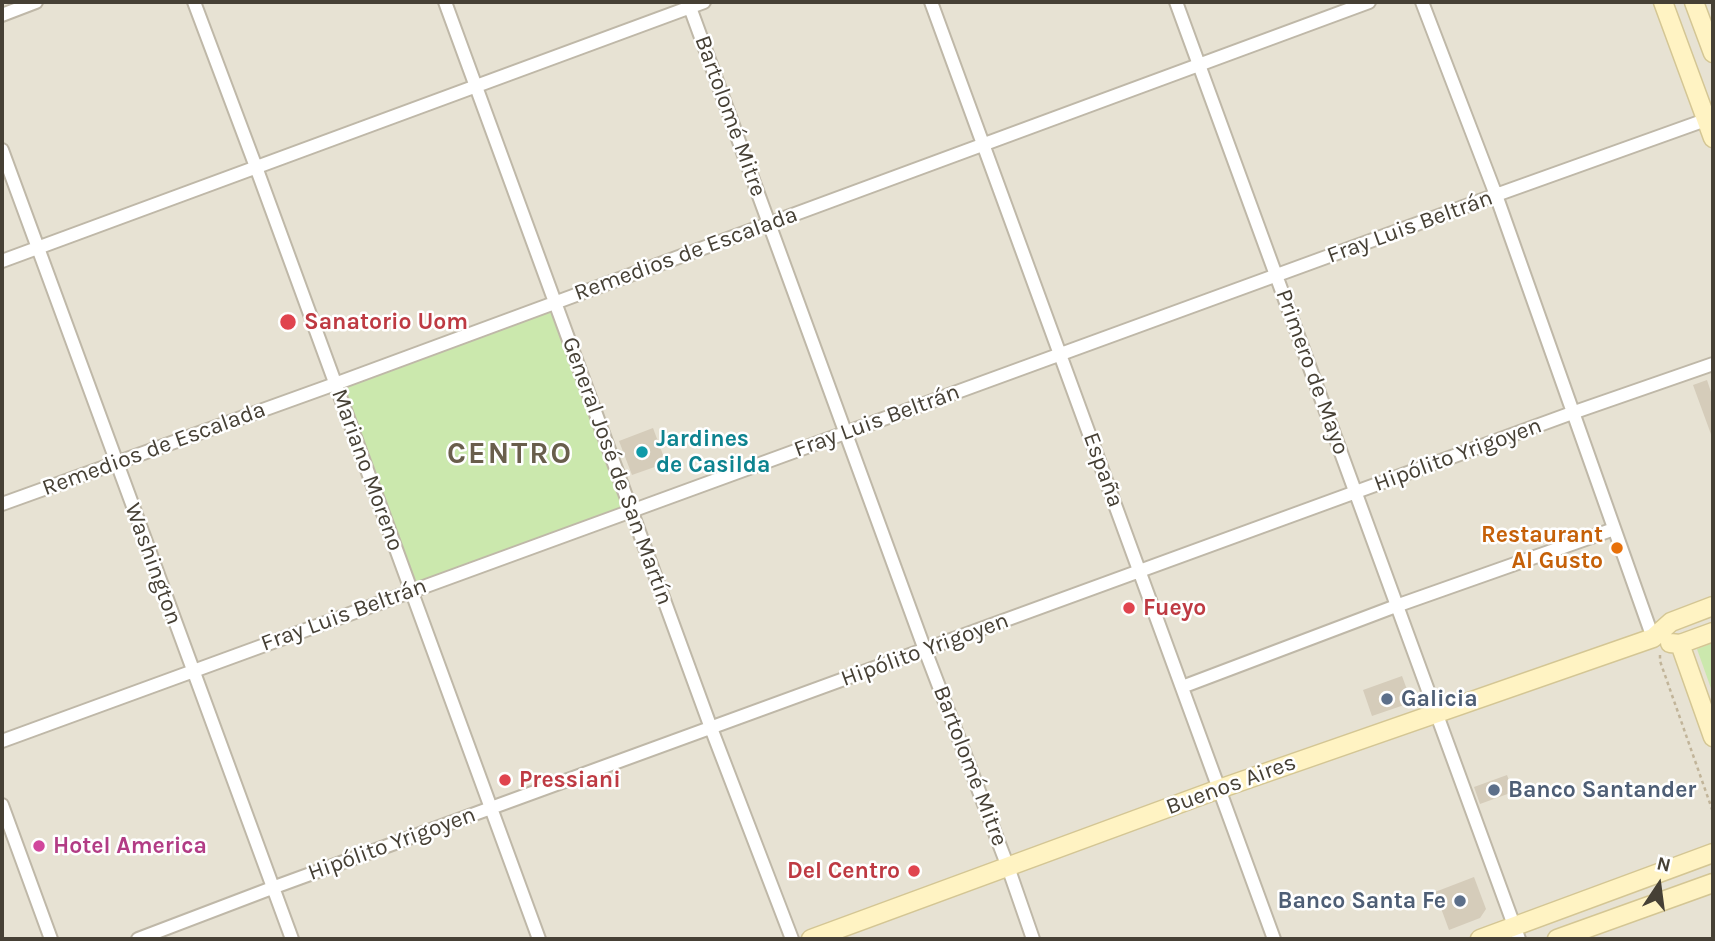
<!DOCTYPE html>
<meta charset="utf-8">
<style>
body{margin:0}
#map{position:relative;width:1715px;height:941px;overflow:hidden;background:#f3efe5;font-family:Karla,sans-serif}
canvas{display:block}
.frame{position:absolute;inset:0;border:4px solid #464035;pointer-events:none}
.north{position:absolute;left:1624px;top:850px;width:70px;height:70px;-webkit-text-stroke:5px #fff;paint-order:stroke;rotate:13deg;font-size:19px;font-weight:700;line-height:28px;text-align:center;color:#464035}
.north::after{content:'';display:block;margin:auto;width:24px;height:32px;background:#464035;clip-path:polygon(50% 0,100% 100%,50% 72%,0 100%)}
</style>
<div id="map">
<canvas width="1715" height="941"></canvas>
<div class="frame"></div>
<div class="north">N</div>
</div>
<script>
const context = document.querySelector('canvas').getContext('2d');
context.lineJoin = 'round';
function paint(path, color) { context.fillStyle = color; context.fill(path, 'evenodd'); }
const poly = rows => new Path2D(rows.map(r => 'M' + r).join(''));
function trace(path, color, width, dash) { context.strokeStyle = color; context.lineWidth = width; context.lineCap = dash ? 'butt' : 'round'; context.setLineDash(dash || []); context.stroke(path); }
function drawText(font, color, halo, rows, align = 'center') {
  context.font = font + ' Karla,sans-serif'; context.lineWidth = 5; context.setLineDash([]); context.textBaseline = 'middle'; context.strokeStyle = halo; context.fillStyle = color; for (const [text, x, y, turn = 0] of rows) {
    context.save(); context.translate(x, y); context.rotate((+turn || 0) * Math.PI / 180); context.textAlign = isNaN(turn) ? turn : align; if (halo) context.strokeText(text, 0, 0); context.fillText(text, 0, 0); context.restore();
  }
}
const residential = poly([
 [2,2,1713,2,1713,939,2,939]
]);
const green = poly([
 [555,303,632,510,411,591,335,384],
 [1713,643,1713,694,1697,649]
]);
const building = poly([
 [1707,380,1713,398,1712,437,1693,385],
 [653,428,666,463,632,475,619,441],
 [1402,676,1409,695,1407,704,1372,716,1363,690],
 [1507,775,1513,792,1480,804,1474,787],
 [1474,877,1486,909,1480,918,1449,930,1435,892]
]);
const path = poly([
 [1660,655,1660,661,1713,812]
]);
const street = poly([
 [194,2,256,167,539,939],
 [445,2,711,728,792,939],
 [688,2,925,650,1008,867,1033,939],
 [931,2,1274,939],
 [1176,2,1519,939],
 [1422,2,1496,195,1653,638],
 [2,15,36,2],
 [2,150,292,939],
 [2,261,704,2],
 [2,504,335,384,1369,2],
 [1182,687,1396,606,1614,529],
 [2,741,1496,195,1711,118],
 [2,805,51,939],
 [138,939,272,888,1572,413,1713,364]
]);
const secondary = poly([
 [1663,2,1713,138],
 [1694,2,1713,53],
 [1670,643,1680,644,1713,632],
 [1680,644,1713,737],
 [811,939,1219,789,1653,638,1671,622,1713,606],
 [1480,939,1713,853],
 [1557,939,1713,883]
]);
const markers = [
 [288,322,9,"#e0444e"],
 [642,452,7,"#0f9aa8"],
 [1617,548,7,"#e8710a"],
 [1129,608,7,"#e0444e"],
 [1387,699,7,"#5c6f8a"],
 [505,780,7,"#e0444e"],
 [1494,790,7,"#5c6f8a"],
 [39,846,7,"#d1479c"],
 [914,871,7,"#e0444e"],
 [1460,901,7,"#5c6f8a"]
];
const streetNames = [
 ["Bartolomé Mitre",730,116,70],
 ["Fray Luis Beltrán",1410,227,-20],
 ["Remedios de Escalada",686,254,-20],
 ["Primero de Mayo",1312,372,70],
 ["Fray Luis Beltrán",877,421,-20],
 ["Remedios de Escalada",154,449,-20],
 ["Hipólito Yrigoyen",1458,455,-20],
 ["Mariano Moreno",367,470,70],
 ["España",1103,470,70],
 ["General José de San Martín",617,471,70],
 ["Washington",153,564,70],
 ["Fray Luis Beltrán",344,615,-20],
 ["Hipólito Yrigoyen",925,650,-20],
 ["Bartolomé Mitre",970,766,69],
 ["Buenos Aires",1231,785,-20],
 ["Hipólito Yrigoyen",392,844,-20]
];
const healthNames = [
 ["Sanatorio Uom",304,322],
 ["Fueyo",1143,608],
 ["Pressiani",519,780],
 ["Del Centro",900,871,"right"]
];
const cultureNames = [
 ["Jardines",656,439],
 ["de Casilda",656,465]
];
const foodNames = [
 ["Restaurant",1603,535],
 ["Al Gusto",1603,561]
];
const serviceNames = [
 ["Galicia",1401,699],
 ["Banco Santander",1508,790],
 ["Banco Santa Fe",1446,901,"right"]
];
const hotelNames = [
 ["Hotel America",53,846]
];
const districtNames = [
 ["CENTRO",510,454]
];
paint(residential, '#e7e2d3');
paint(green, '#cbe8ad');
paint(building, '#d5ccba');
trace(street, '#bfb8a8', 16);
trace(secondary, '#d4c694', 21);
trace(path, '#c1b499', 2.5, [3.5, 3.5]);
trace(street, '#fff', 12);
trace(secondary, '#fff3c3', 18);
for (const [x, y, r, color] of markers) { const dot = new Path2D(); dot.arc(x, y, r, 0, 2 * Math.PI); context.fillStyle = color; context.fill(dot); trace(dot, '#fff', 2.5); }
drawText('23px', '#464035', '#fff', streetNames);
drawText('bold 23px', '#be3a42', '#fff', healthNames, 'left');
drawText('bold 23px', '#0d838f', '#fff', cultureNames, 'left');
drawText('bold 23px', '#c56008', '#fff', foodNames, 'right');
drawText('bold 23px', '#4e5e75', '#fff', serviceNames, 'left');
drawText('bold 23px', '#b23c85', '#fff', hotelNames, 'left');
context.letterSpacing = '2px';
drawText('bold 30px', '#695e4c', '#fff', districtNames);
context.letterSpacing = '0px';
</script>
